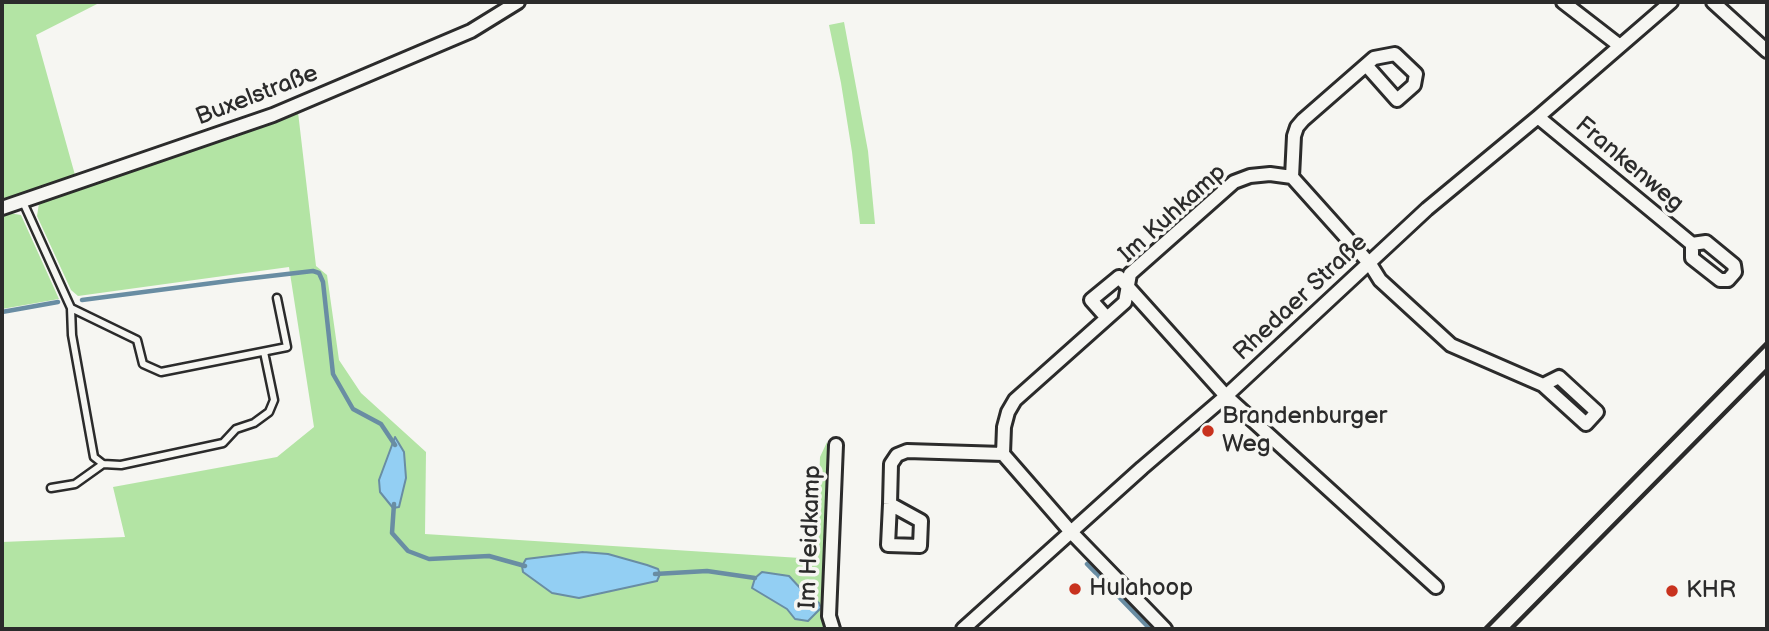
<!DOCTYPE html>
<meta charset="utf-8">
<style>
body{margin:0}
#map{position:relative;width:1769px;height:631px;overflow:hidden;background:#f6f6f2;font-family:"Balsamiq Sans",sans-serif}
canvas{display:block}
.frame{position:absolute;inset:0;border:4px solid #2b2b2b;pointer-events:none}
</style>
<div id="map">
<canvas width="1769" height="631"></canvas>
<div class="frame"></div>
</div>
<script>
const context = document.querySelector('canvas').getContext('2d');
context.lineJoin = 'round';
function paint(path, color) { context.fillStyle = color; context.fill(path, 'evenodd'); }
const poly = rows => new Path2D(rows.map(r => 'M' + r).join(''));
function trace(path, color, width, dash) { context.strokeStyle = color; context.lineWidth = width; context.lineCap = dash ? 'butt' : 'round'; context.setLineDash(dash || []); context.stroke(path); }
function drawText(font, color, halo, rows, align = 'center') {
  context.font = font + ' "Balsamiq Sans",sans-serif'; context.lineWidth = 7; context.setLineDash([]); context.textBaseline = 'middle'; context.strokeStyle = halo; context.fillStyle = color; for (const [text, x, y, turn = 0] of rows) {
    context.save(); context.translate(x, y); context.rotate((+turn || 0) * Math.PI / 180); context.textAlign = isNaN(turn) ? turn : align; if (halo) context.strokeText(text, 0, 0); context.fillText(text, 0, 0); context.restore();
  }
}
const green = poly([
 [2,2,101,2,36,35,75,175,2,200],
 [844,22,868,151,875,224,860,224,852,152,841,83,829,25],
 [298,112,316,266,327,275,339,360,361,393,426,452,425,534,816,559,820,457,827,442,830,457,825,629,2,629,2,542,125,537,113,487,277,457,314,427,289,267,78,296,71,290,37,216,39,203],
 [9,213,21,215,59,299,2,309,2,215]
]);
const water = poly([
 [395,437,404,452,406,478,399,507,393,508,380,492,379,480,395,437],
 [583,552,608,554,647,565,658,569,660,574,657,581,579,598,552,593,523,572,522,566,526,559,583,552],
 [762,572,789,576,802,590,819,603,821,608,808,621,795,619,787,609,752,588,755,578,762,572]
]);
const stream = poly([
 [82,300,236,280,313,271,319,273,323,282,333,374,353,409,381,424,395,445],
 [2,312,58,302],
 [394,504,392,533,408,551,429,559,489,556,525,566],
 [1087,564,1150,629],
 [655,574,707,571,755,578]
]);
const service = poly([
 [23,202,71,308,72,335,94,457,103,464,121,465,223,443,236,429,254,423,269,412,274,400,264,352],
 [71,308,137,340,143,364,161,372,287,347,277,298],
 [51,488,75,484,103,464]
]);
const minor = poly([
 [1563,2,1620,46],
 [1713,2,1767,51],
 [1538,117,1692,244,1692,258,1720,280,1728,280,1735,272,1734,265,1706,242,1692,244],
 [1292,177,1294,136,1297,127,1303,120,1366,65,1374,58,1395,54,1416,74,1414,85,1397,100,1366,65],
 [2,208,273,115,471,31,518,2],
 [1107,318,1091,300,1119,277,1226,396,1436,587],
 [890,504,921,521,920,546,888,545,890,504,891,464,897,455,907,451,1003,454],
 [833,629,829,616,836,445],
 [963,629,1142,468,1226,396,1427,209,1538,117,1671,2],
 [1165,629,1071,532,1003,454,1004,427,1008,412,1015,400,1125,302,1130,274,1234,182,1250,176,1270,174,1292,177,1370,264,1380,280,1451,345,1543,385,1586,424,1597,412,1559,377,1543,385]
]);
const rail = poly([
 [1485,629,1767,343],
 [1511,629,1767,370]
]);
const markers = [
 [1208,431,7,"#c8321e"],
 [1075,589,7,"#c8321e"],
 [1672,591,7,"#c8321e"]
];
const streetNames = [
 ["Buxelstraße",257,96,-21],
 ["Frankenweg",1629,165,40],
 ["Im Kuhkamp",1173,214,-42],
 ["Rhedaer Straße",1301,298,-43],
 ["Im Heidkamp",811,537,-88]
];
const poiNames = [
 ["Brandenburger",1222,417],
 ["Weg",1222,445],
 ["Hulahoop",1089,589],
 ["KHR",1686,591]
];
paint(green, '#b3e4a4');
paint(water, '#93cff3');
trace(water, '#698da3', 2);
trace(stream, '#698da3', 4.5);
trace(service, '#2b2b2b', 11);
trace(minor, '#2b2b2b', 18);
trace(service, '#f6f6f2', 6);
trace(minor, '#f6f6f2', 12);
trace(rail, '#2b2b2b', 4.5);
for (const [x, y, r, color] of markers) { const dot = new Path2D(); dot.arc(x, y, r, 0, 2 * Math.PI); context.fillStyle = color; context.fill(dot); trace(dot, '#f6f6f2', 2.5); }
drawText('24px', '#2b2b2b', '#f6f6f2', streetNames);
drawText('24px', '#2b2b2b', '#f6f6f2', poiNames, 'left');
</script>
